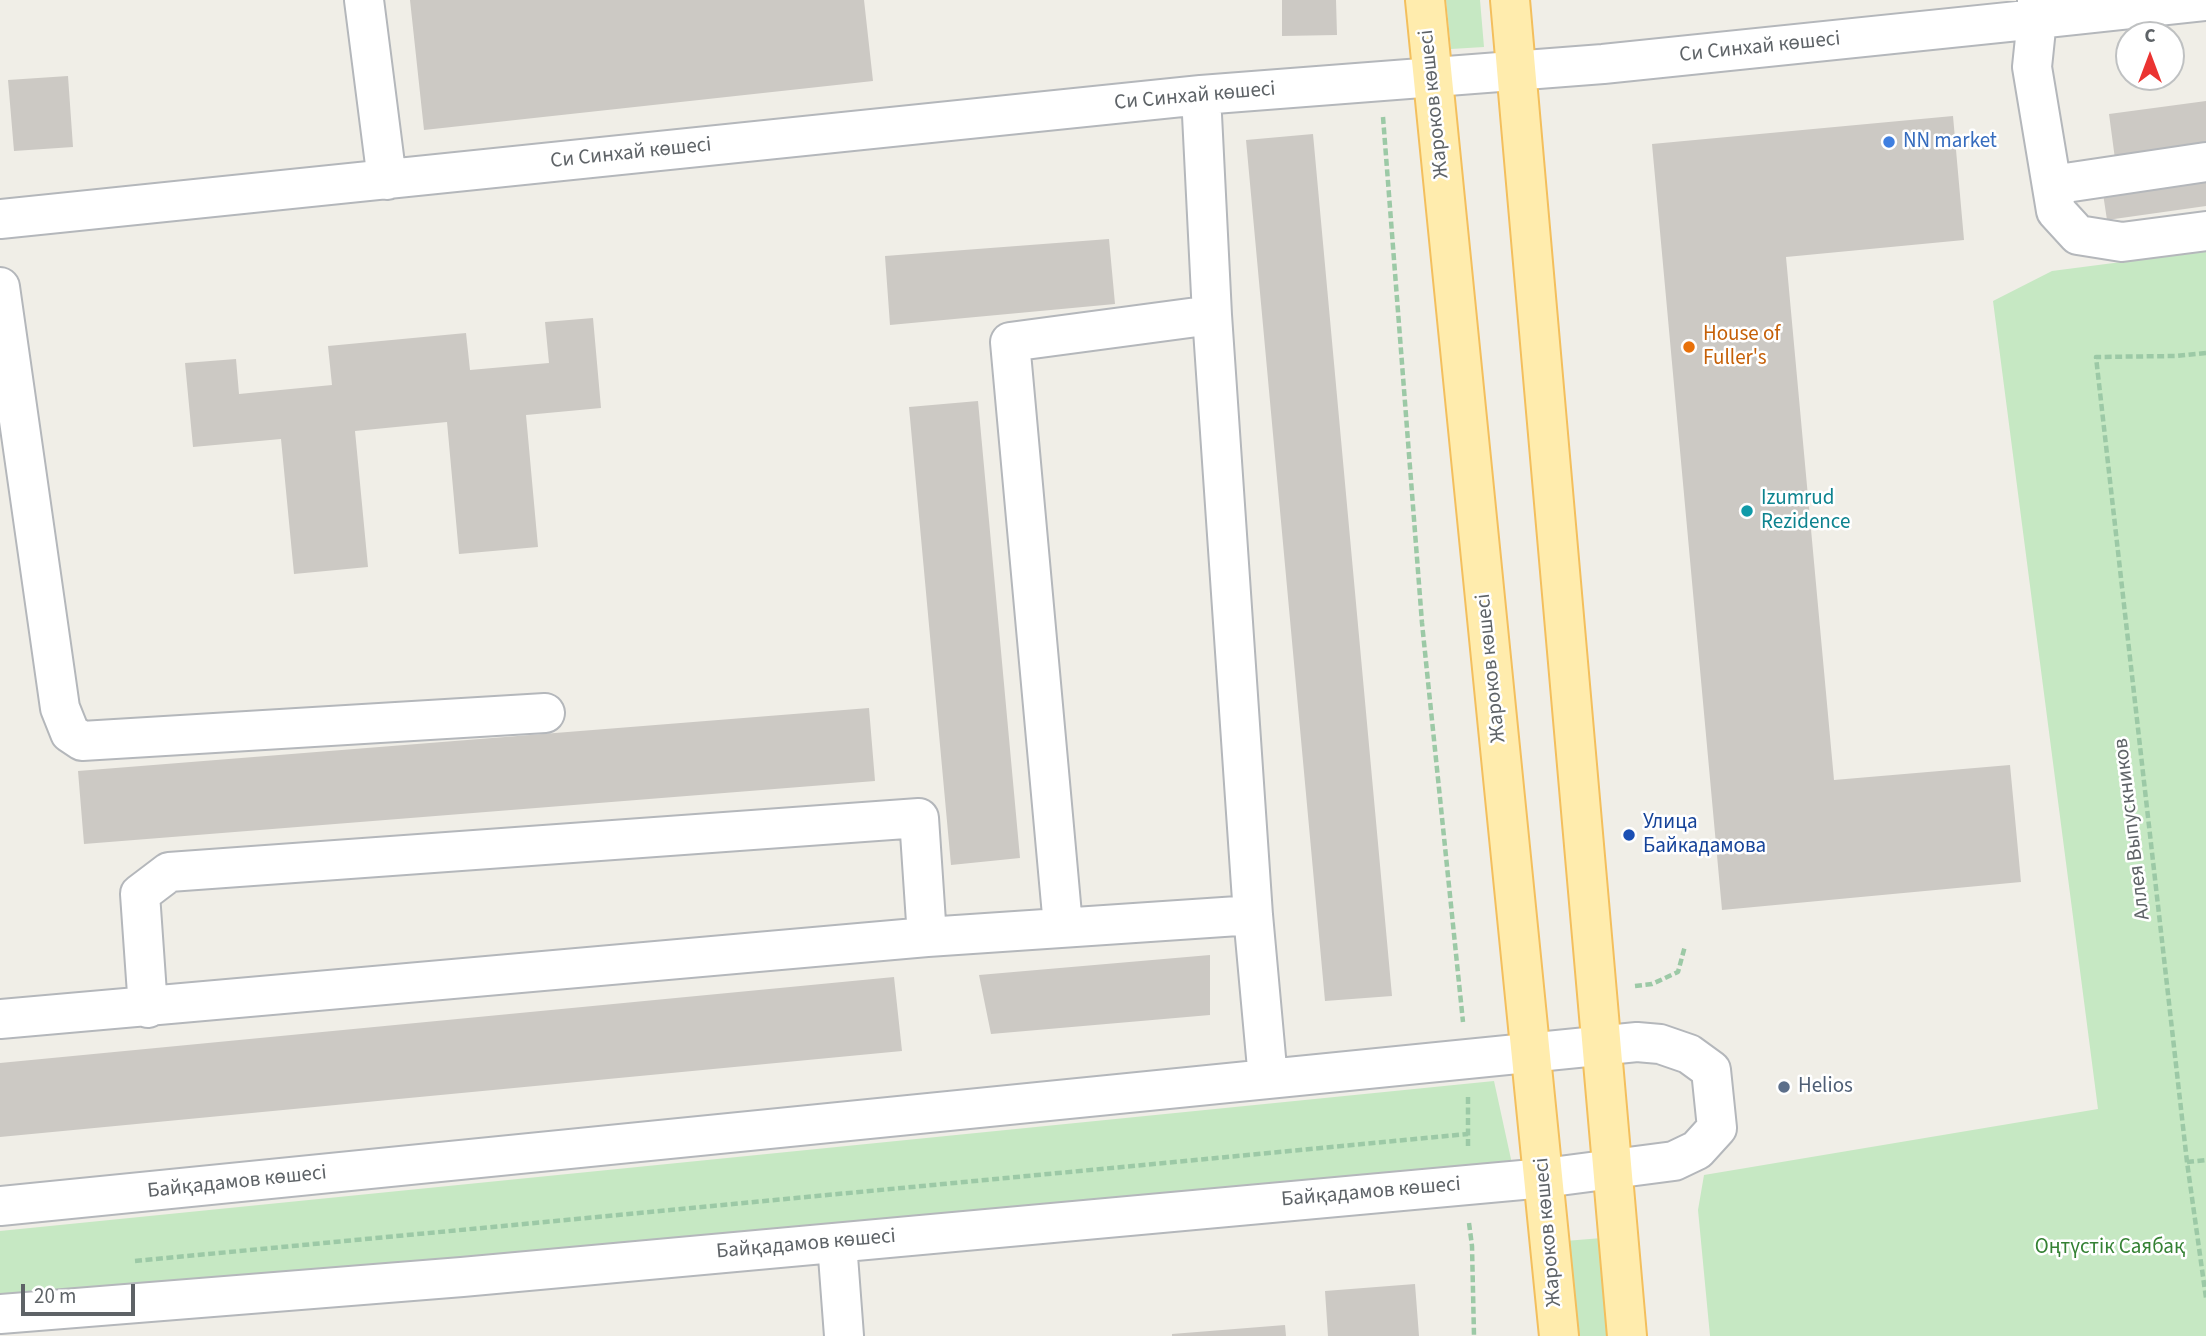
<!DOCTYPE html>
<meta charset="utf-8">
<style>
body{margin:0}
#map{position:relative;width:2206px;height:1336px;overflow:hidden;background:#f0eee7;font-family:"Source Sans 3",sans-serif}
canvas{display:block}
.north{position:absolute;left:2115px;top:21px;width:70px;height:70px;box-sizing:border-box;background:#fff;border:2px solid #bfc1c2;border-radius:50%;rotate:0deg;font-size:19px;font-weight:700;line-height:28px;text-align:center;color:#5e6367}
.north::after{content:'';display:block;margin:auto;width:24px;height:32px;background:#eb3432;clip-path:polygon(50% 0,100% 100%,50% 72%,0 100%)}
.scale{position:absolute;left:21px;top:1284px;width:114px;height:32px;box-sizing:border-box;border:4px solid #5e6367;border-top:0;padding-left:9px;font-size:21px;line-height:24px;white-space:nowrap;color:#5e6367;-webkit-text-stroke:5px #fff;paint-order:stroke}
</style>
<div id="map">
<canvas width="2206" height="1336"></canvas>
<div class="north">С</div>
<div class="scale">20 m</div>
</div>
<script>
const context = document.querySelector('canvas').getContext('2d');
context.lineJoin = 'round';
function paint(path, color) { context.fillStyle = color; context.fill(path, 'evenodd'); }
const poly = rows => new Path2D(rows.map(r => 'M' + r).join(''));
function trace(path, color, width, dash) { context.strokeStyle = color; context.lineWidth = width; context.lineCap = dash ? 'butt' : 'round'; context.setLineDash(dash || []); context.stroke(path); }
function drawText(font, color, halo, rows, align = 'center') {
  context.font = font + ' "Source Sans 3",sans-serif'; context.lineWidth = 5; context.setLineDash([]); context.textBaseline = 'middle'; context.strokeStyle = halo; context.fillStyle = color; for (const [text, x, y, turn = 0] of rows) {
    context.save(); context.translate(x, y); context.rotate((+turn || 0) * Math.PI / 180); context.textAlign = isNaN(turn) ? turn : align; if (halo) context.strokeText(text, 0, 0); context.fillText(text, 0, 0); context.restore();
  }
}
const green = poly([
 [1446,0,1480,0,1484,47,1451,49],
 [2206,251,2206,1336,1710,1336,1698,1210,1704,1175,2098,1109,1993,301,2052,271],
 [1494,1081,1514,1173,0,1306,0,1231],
 [1602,1238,1611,1336,1573,1336,1565,1241]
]);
const building = poly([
 [410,0,864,0,873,81,424,130],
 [1282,0,1336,0,1337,35,1282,36],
 [68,76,73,147,14,151,8,80],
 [2206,101,2206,147,2115,159,2109,114],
 [1953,116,1964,240,1786,257,1834,780,2010,765,2021,882,1722,910,1652,144],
 [1313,134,1392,996,1325,1001,1246,140],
 [2206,172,2206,206,2107,220,2102,187],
 [1109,239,1115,304,890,325,885,256],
 [593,318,601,408,526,415,538,547,459,554,447,422,355,431,368,567,294,574,281,439,193,447,185,363,236,359,239,394,332,385,328,346,466,333,470,370,549,363,545,322],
 [978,401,1020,858,951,865,909,407],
 [869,708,875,781,84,844,78,771],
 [1210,955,1210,1015,991,1034,979,975],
 [894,977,902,1051,0,1137,0,1063],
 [1415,1284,1419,1336,1328,1336,1325,1291],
 [1285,1325,1286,1336,1172,1336,1172,1334]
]);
const path = poly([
 [1383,117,1422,623,1463,1022],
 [2206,353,2175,356,2096,357,2187,1162,2206,1298],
 [1635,986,1652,984,1678,972,1685,946],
 [1468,1097,1468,1147],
 [2187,1162,2206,1160],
 [1469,1223,1472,1246,1474,1336],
 [135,1261,1468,1134]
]);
const minor = poly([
 [364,0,387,180],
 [2037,0,2037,19,2206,1],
 [1201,95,1212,315,1253,915,1268,1079],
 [2052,185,2206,162],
 [0,219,1201,95,1603,64,2037,19,2032,67,2056,211,2078,235,2122,242,2206,231],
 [0,287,60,708,70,733,82,741,545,713],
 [1063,926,1010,342,1212,315],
 [148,1008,140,894,169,872,919,818,927,937],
 [0,1019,927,937,1253,915],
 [0,1206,1637,1042,1660,1044,1689,1054,1711,1070,1717,1128,1697,1150,1674,1161,1544,1178,462,1277,0,1314],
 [837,1243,844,1336]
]);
const major = poly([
 [1425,0,1559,1336],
 [1510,0,1627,1336]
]);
const markers = [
 [1889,142,7,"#3f7fe0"],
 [1689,347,7,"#e8710a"],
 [1747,511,7,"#0f9aa8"],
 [1629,835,7,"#1a4fb4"],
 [1784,1087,7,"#5c6f8a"]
];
const streetNames = [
 ["Си Синхай көшесі",1760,48,-6],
 ["Си Синхай көшесі",1195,97,-5],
 ["Жароков көшесі",1435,104,-96],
 ["Си Синхай көшесі",631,154,-6],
 ["Жароков көшесі",1492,668,-96],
 ["Аллея Выпускников",2133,829,-97],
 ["Байқадамов көшесі",237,1183,-6],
 ["Байқадамов көшесі",1371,1193,-5],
 ["Жароков көшесі",1549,1232,-95],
 ["Байқадамов көшесі",806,1245,-5]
];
const shopNames = [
 ["NN market",1903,142]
];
const foodNames = [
 ["House of",1703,335],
 ["Fuller's",1703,359]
];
const cultureNames = [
 ["Izumrud",1761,499],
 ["Rezidence",1761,523]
];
const transitNames = [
 ["Улица",1643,823],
 ["Байкадамова",1643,847]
];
const serviceNames = [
 ["Helios",1798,1087]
];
const parkNames = [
 ["Оңтүстік Саябақ",2110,1248]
];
paint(green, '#c6e8c3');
paint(building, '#ccc9c4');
trace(minor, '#b4b7bb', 42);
trace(major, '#f3bf5d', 42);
trace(path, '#9cc9a6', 4.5, [7, 3.5]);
trace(minor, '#fff', 38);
trace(major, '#ffecad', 38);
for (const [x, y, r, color] of markers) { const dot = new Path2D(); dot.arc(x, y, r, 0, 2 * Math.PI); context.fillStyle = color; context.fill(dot); trace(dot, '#fff', 2.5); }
drawText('21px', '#5e6367', '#fff', streetNames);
drawText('21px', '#366cbe', '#fff', shopNames, 'left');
drawText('21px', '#c56008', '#fff', foodNames, 'left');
drawText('21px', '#0d838f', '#fff', cultureNames, 'left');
drawText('21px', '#164399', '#fff', transitNames, 'left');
drawText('21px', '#4e5e75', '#fff', serviceNames, 'left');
drawText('21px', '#348133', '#fff', parkNames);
</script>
